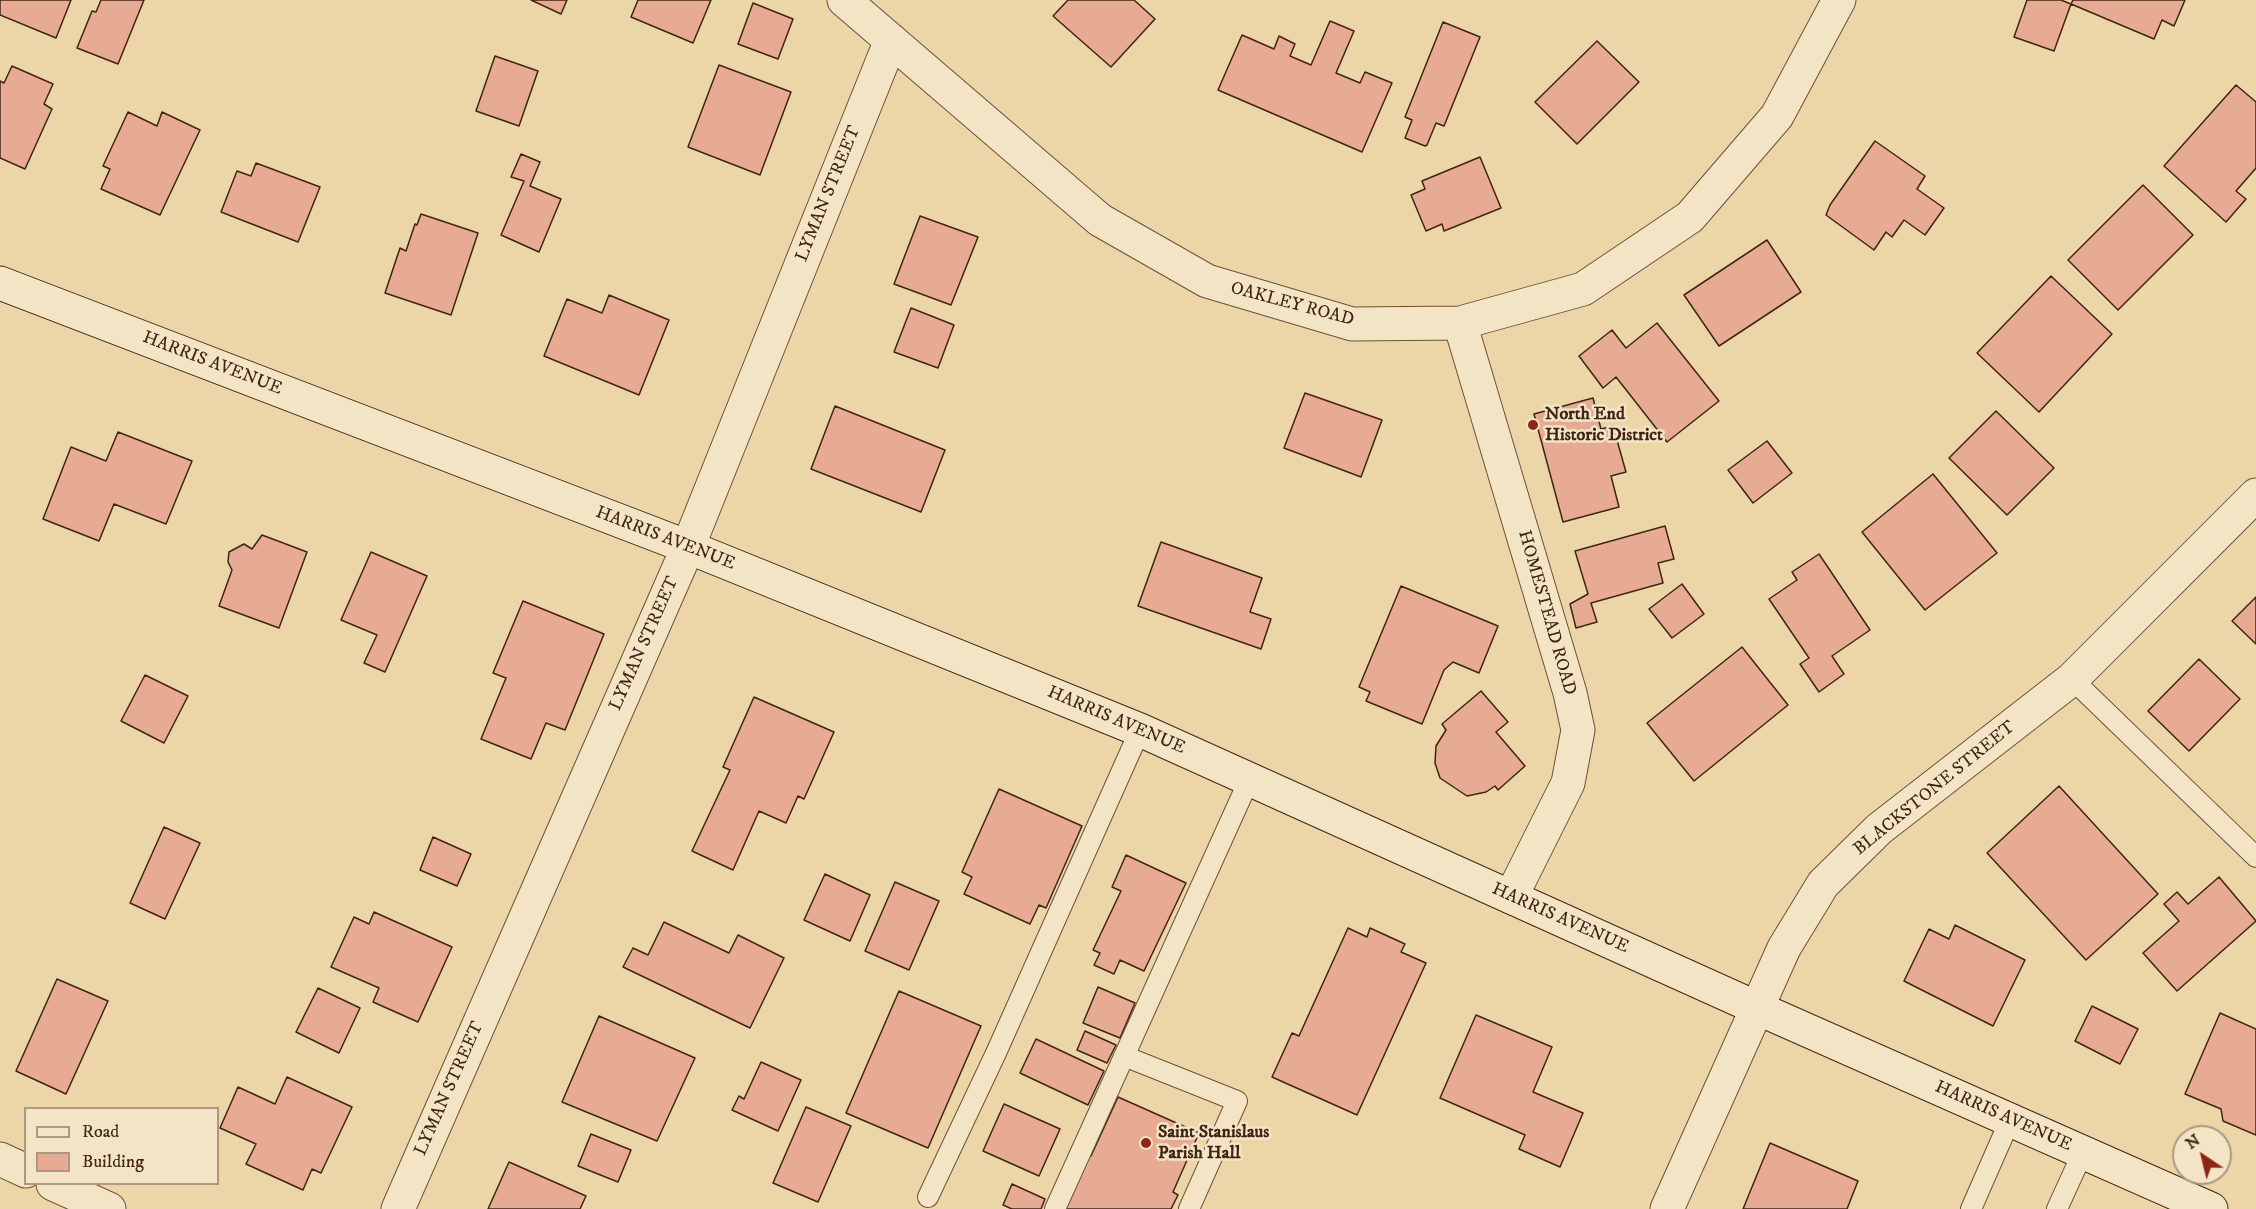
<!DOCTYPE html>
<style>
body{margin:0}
#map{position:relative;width:2256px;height:1209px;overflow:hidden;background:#ecd6a8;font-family:"IM FELL DW Pica",serif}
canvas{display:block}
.legend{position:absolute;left:24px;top:1107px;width:195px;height:78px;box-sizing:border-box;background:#f3e4c6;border:2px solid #ac977f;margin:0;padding:8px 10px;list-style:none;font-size:18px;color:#412414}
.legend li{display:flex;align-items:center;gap:12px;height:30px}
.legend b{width:30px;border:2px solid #ac977f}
.north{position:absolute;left:2172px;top:1125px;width:60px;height:60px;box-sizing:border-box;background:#f3e4c6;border:2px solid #ac977f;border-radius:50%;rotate:325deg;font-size:16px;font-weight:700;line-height:24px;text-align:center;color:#412414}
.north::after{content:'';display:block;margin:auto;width:21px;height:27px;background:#8f2418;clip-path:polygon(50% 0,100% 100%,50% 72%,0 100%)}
</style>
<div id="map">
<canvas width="2256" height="1209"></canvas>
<ul class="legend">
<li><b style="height:8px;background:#f3e4c6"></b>Road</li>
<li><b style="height:16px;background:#e7ab93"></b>Building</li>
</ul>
<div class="north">N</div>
</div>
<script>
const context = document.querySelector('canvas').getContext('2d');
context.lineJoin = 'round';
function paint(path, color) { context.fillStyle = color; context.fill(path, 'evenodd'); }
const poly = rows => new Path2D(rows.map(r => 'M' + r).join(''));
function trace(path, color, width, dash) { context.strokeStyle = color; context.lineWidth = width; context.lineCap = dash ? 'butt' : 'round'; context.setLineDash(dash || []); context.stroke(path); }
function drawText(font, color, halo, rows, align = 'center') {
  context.font = font + ' "IM FELL DW Pica",serif'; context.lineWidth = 5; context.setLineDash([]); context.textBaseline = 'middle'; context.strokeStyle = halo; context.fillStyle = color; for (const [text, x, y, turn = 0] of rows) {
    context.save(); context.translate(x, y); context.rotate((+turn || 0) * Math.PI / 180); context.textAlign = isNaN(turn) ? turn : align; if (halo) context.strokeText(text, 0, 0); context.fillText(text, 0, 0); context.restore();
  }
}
const building = poly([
 [0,0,71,0,56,38,0,15,0,0],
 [101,0,144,0,118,64,77,48,92,11,96,12,101,0],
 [531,0,567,0,561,14,531,0],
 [638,0,711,0,693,43,631,17,638,0],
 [1068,0,1134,0,1155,19,1111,67,1053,16,1068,0],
 [2027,0,2061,0,2071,4,2054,51,2014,37,2027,0],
 [2073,0,2185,0,2174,26,2162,20,2154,39,2071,4,2073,0],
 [753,3,793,19,778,59,738,44,753,3],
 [1330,21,1354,31,1336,73,1360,83,1365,72,1392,83,1362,152,1218,90,1242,35,1274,49,1279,36,1295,44,1290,56,1311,65,1330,21],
 [1443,22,1480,37,1444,126,1436,123,1427,145,1425,146,1405,138,1412,120,1405,117,1443,22],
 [1597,41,1639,82,1577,144,1535,102,1597,41],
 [495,56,538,71,519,126,476,111,495,56],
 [719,65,791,92,760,175,688,147,719,65],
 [12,66,53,84,44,104,52,109,25,169,0,158,0,81,4,83,12,66],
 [2236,85,2256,102,2256,168,2236,191,2246,199,2226,222,2164,166,2236,85],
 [128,112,157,126,162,112,200,130,160,215,101,189,110,169,103,166,128,112],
 [1875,141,1925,176,1917,189,1944,208,1925,235,1904,220,1892,237,1886,232,1874,250,1826,215,1830,205,1875,141],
 [521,154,540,162,530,186,561,199,539,252,501,235,524,181,511,177,521,154],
 [1480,157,1501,208,1444,231,1442,224,1426,231,1411,195,1425,189,1422,181,1480,157],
 [256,163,320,187,298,242,221,212,237,171,251,176,256,163],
 [2143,185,2193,235,2118,310,2068,260,2143,185],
 [421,214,478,233,451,315,385,293,400,248,406,251,415,224,417,225,421,214],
 [920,216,978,237,951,305,894,284,920,216],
 [1767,240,1801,292,1719,346,1684,295,1767,240],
 [2051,276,2112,334,2039,412,1977,353,2051,276],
 [609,295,669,320,639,395,544,356,567,299,602,313,609,295],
 [911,308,954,325,938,368,894,352,911,308],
 [1657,323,1719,401,1667,442,1616,377,1603,388,1579,356,1612,330,1626,348,1657,323],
 [1305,393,1382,420,1361,477,1284,448,1305,393],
 [1593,398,1601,429,1613,426,1626,472,1611,476,1619,507,1563,522,1534,414,1593,398],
 [835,406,945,450,921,512,811,469,835,406],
 [1996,411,2054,468,2007,515,1949,458,1996,411],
 [118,432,192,461,166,524,114,504,99,541,43,519,71,447,106,461,118,432],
 [1767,441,1792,473,1753,503,1728,470,1767,441],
 [1933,474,1997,553,1925,610,1862,532,1933,474],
 [1665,526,1674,559,1658,563,1663,583,1591,603,1597,622,1576,628,1570,604,1588,594,1575,551,1665,526],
 [262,535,307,552,279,628,219,606,232,570,228,562,229,552,244,544,252,549,262,535],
 [1161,542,1262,578,1250,612,1271,619,1261,649,1138,606,1161,542],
 [371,552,427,576,385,672,364,663,377,635,341,620,371,552],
 [1819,554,1870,630,1832,656,1844,674,1819,692,1800,664,1809,658,1769,599,1797,580,1792,572,1819,554],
 [1682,584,1704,614,1672,638,1649,609,1682,584],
 [1401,586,1498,626,1479,673,1453,662,1444,670,1422,724,1366,701,1370,692,1359,687,1401,586],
 [2256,597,2256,644,2232,621,2256,597],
 [523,601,604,634,565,730,546,723,531,759,481,739,506,678,493,673,523,601],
 [1742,647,1788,705,1694,781,1647,723,1742,647],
 [2199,659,2240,699,2189,751,2148,711,2199,659],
 [145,675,188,696,164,743,121,721,145,675],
 [1481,691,1508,722,1496,732,1525,766,1498,790,1495,786,1486,792,1467,796,1440,778,1435,763,1436,746,1446,730,1442,724,1481,691],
 [754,697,834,732,804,799,798,796,786,823,759,811,733,870,692,851,730,770,723,767,754,697],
 [2059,786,2158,894,2086,960,1987,853,2059,786],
 [999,789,1082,826,1046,908,1039,905,1030,924,964,894,972,877,962,872,999,789],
 [164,827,200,843,165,919,130,903,164,827],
 [433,837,471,854,457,886,420,870,433,837],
 [1126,855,1186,883,1144,971,1120,960,1114,974,1094,965,1100,953,1093,950,1121,891,1112,887,1126,855],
 [825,874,870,895,850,941,804,920,825,874],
 [2219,877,2256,921,2177,991,2143,953,2179,921,2164,904,2177,892,2188,904,2219,877],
 [895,882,939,901,909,970,865,951,895,882],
 [374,912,452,947,418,1022,373,1002,379,988,331,967,354,917,369,924,374,912],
 [664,922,729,953,738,935,784,958,750,1028,623,967,633,948,648,955,664,922],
 [1955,925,2025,960,1993,1026,1904,981,1929,929,1949,939,1955,925],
 [1348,928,1367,937,1370,928,1405,944,1401,952,1426,963,1357,1115,1272,1077,1292,1033,1299,1036,1348,928],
 [57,979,108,1001,66,1094,16,1071,57,979],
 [1098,987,1135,1003,1120,1038,1083,1023,1098,987],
 [318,988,360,1008,339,1053,296,1032,318,988],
 [899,991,981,1026,928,1148,846,1113,899,991],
 [2092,1006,2138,1029,2120,1064,2075,1041,2092,1006],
 [2220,1013,2256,1029,2256,1135,2223,1121,2221,1109,2185,1094,2220,1013],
 [1476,1015,1552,1047,1533,1092,1583,1113,1560,1167,1519,1149,1525,1135,1440,1098,1476,1015],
 [599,1016,695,1058,657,1141,562,1102,599,1016],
 [1085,1031,1116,1045,1107,1063,1077,1050,1085,1031],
 [1036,1039,1104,1071,1088,1105,1020,1073,1036,1039],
 [761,1062,801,1080,778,1131,732,1110,739,1096,744,1099,761,1062],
 [287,1077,352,1107,321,1173,312,1169,303,1190,246,1164,256,1144,220,1128,238,1087,275,1104,287,1077],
 [1118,1097,1199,1133,1173,1192,1178,1195,1171,1209,1062,1209,1087,1154,1091,1156,1118,1097],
 [1004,1104,1060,1129,1039,1176,983,1151,1004,1104],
 [806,1107,851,1126,818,1202,773,1183,806,1107],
 [591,1134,631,1150,618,1182,578,1166,591,1134],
 [1770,1143,1858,1181,1847,1209,1743,1209,1770,1143],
 [509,1162,586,1196,580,1209,488,1209,509,1162],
 [1012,1184,1045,1199,1041,1209,1012,1209,1003,1205,1012,1184]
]);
const service = poly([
 [2072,679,2256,857],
 [1124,1056,1237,1101,1189,1209],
 [928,1197,996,1053,1140,730],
 [1055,1209,1249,780],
 [1971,1209,2010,1120],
 [2057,1209,2083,1152]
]);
const minor = poly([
 [844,0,1100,220,1207,281,1352,324,1460,323,1583,289,1690,217,1777,116,1839,0],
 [1460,323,1570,693,1578,730,1568,783,1511,897],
 [0,1159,26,1171],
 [53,1184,109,1209],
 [398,1209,688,547,891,40]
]);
const tertiary = poly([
 [1667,1209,1784,948,1823,884,1879,829,2072,679,2256,495]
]);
const secondary = poly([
 [0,283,688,547,1140,730,1757,1008,2211,1209]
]);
const markers = [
 [1533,425,6,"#8f2418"],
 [1146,1143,6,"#8f2418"]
];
const streetNames = [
 ["LYMAN STREET",829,194,-68],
 ["OAKLEY ROAD",1292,305,15],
 ["HARRIS AVENUE",212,364,21],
 ["HARRIS AVENUE",665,539,21],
 ["HOMESTEAD ROAD",1546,613,74],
 ["LYMAN STREET",645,644,-66],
 ["HARRIS AVENUE",1116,721,23],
 ["BLACKSTONE STREET",1935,789,-39],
 ["HARRIS AVENUE",1560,919,24],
 ["LYMAN STREET",450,1089,-66],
 ["HARRIS AVENUE",2003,1117,24]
];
const poiNames = [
 ["North End",1545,415],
 ["Historic District",1545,436],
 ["Saint Stanislaus",1158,1133],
 ["Parish Hall",1158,1154]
];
paint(building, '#e7ab93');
trace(building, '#412414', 1.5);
trace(service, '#6c5039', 22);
trace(minor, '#6c5039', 35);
trace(tertiary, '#6c5039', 35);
trace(secondary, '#412414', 35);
trace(service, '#f3e4c6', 20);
trace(minor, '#f3e4c6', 33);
trace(tertiary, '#f3e4c6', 33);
trace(secondary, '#f3e4c6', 33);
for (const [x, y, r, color] of markers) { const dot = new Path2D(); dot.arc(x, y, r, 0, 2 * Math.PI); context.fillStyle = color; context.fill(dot); trace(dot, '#f3e4c6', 2); }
drawText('18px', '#412414', '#f3e4c6', streetNames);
drawText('bold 18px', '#412414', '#f3e4c6', poiNames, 'left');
</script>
